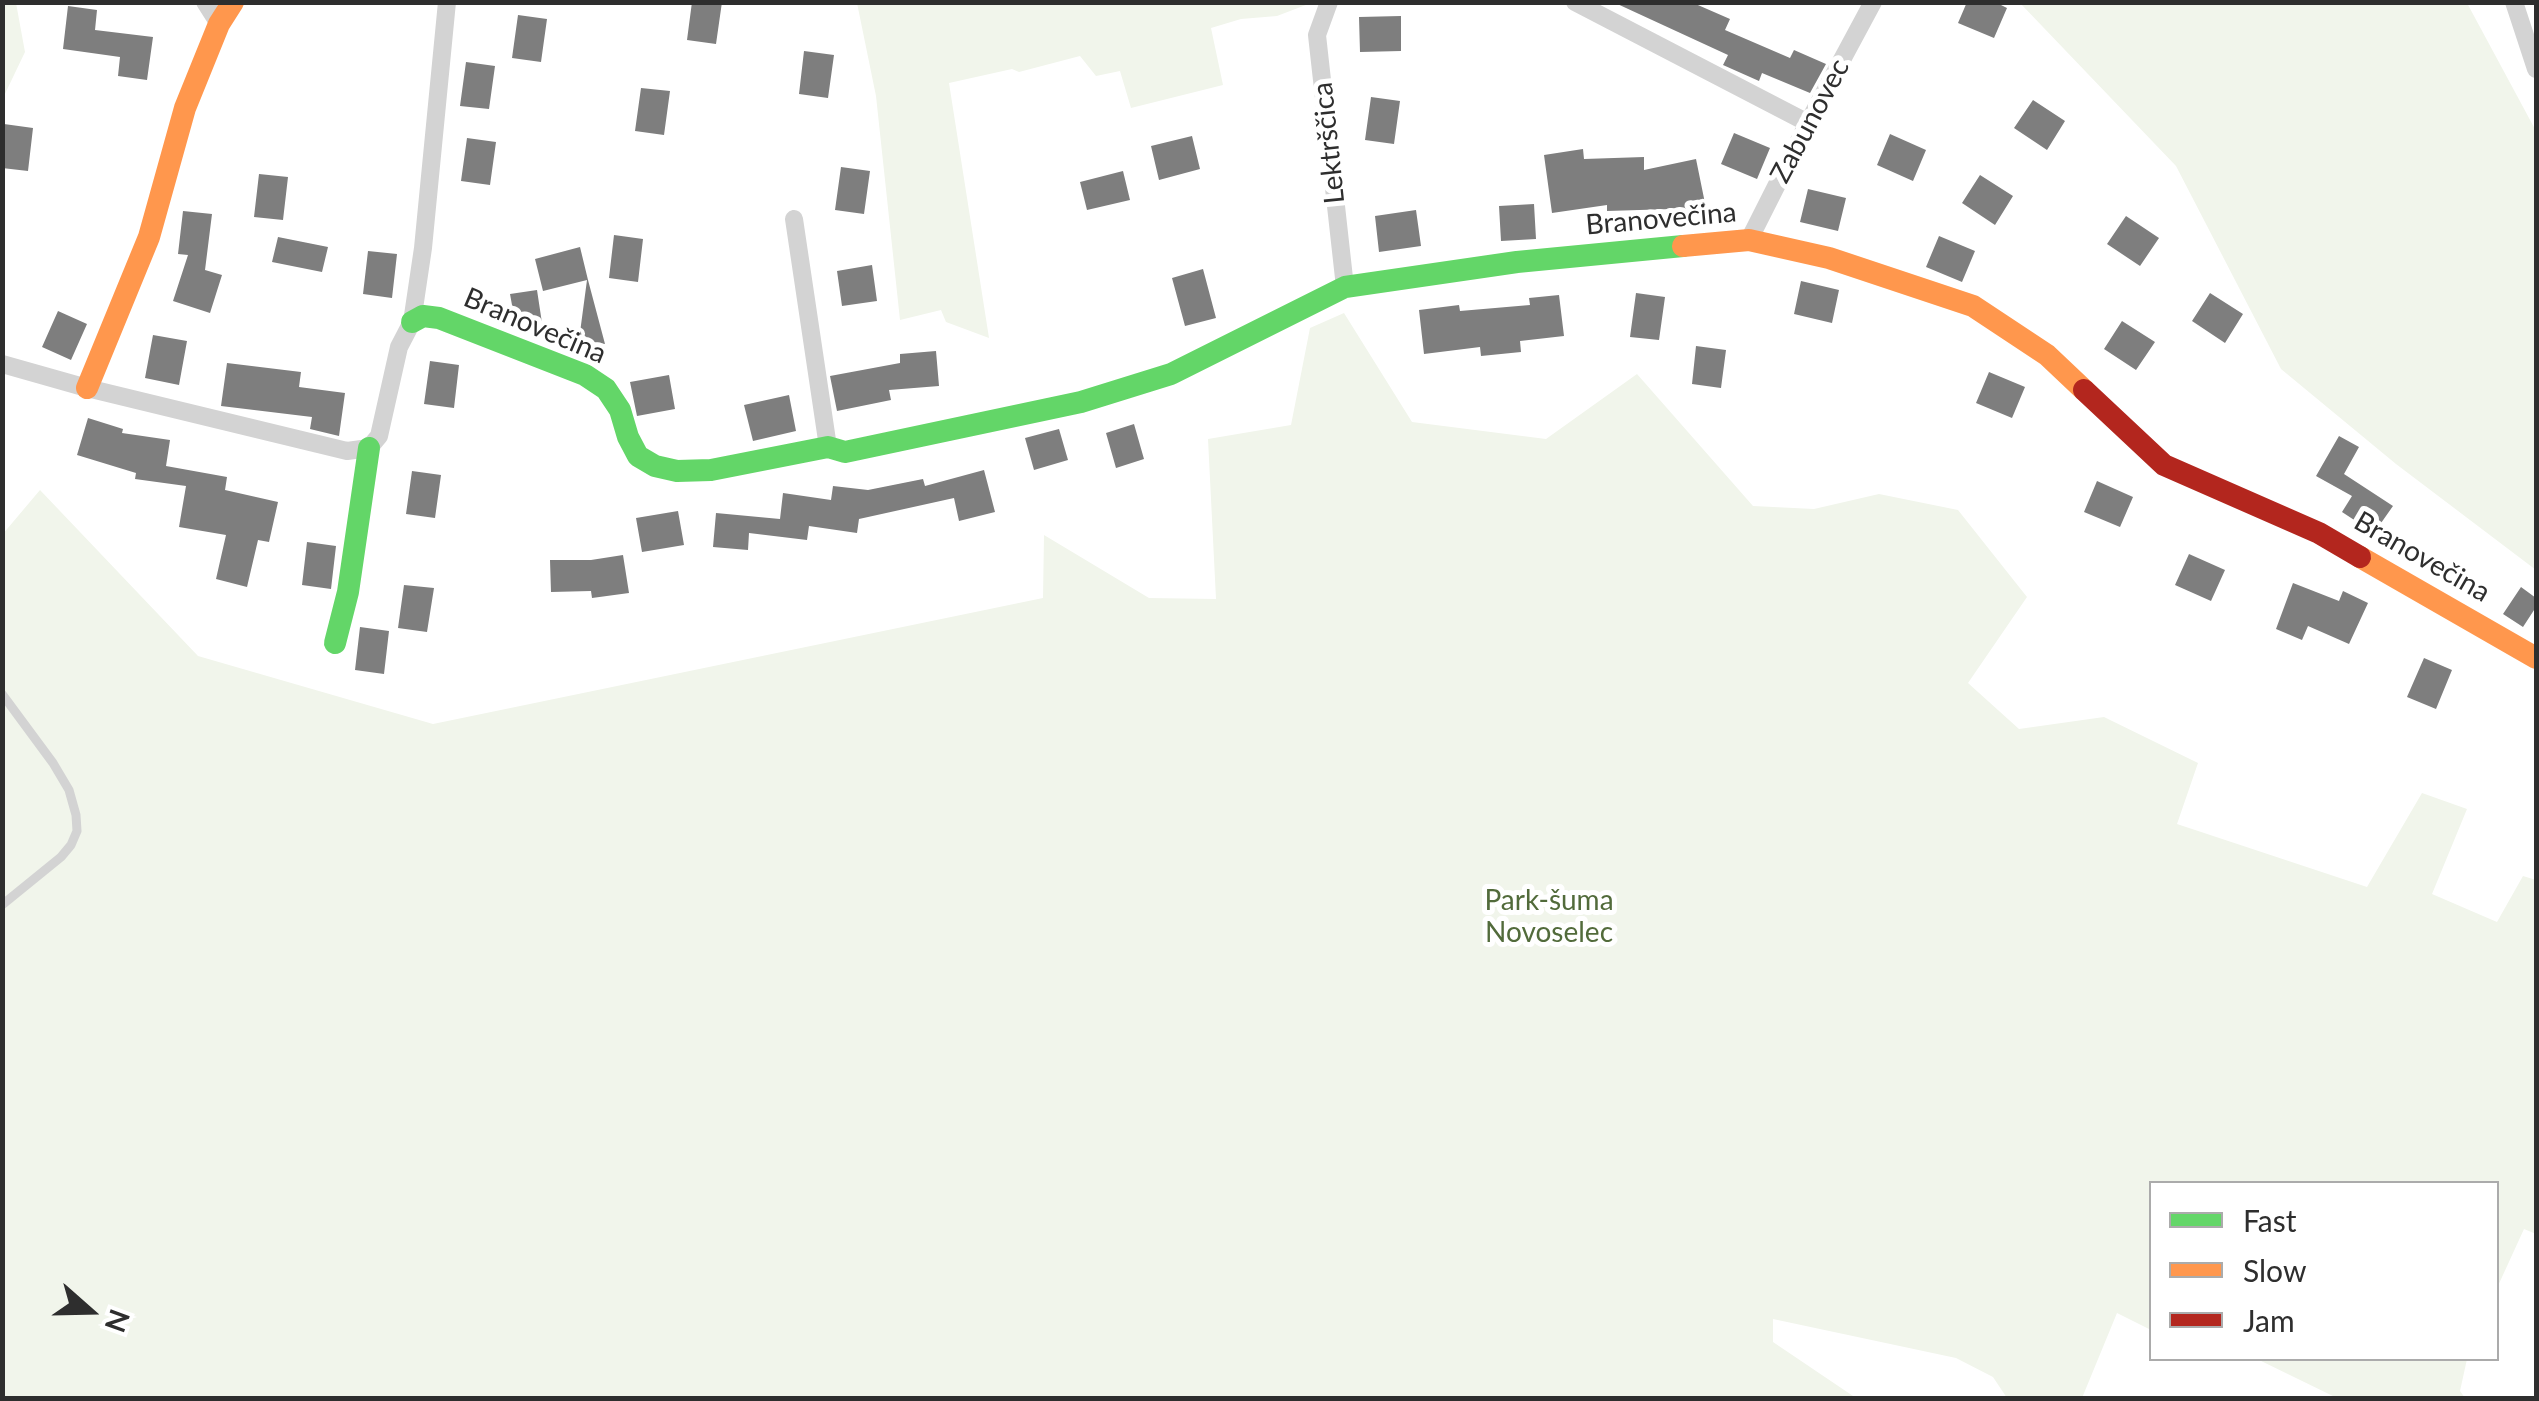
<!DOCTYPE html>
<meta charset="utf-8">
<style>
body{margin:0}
#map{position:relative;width:2539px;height:1401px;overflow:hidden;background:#fff;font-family:Lato,sans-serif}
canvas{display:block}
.frame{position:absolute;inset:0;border:5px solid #2e2e2e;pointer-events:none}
.legend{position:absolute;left:2149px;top:1181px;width:350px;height:180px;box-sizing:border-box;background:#fff;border:2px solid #ababab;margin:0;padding:12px 18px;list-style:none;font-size:30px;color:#2e2e2e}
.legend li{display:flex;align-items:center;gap:20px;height:50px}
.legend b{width:50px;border:2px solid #ababab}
.north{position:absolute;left:40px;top:1261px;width:100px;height:100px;-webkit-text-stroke:8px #fff;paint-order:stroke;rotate:110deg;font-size:28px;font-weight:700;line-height:40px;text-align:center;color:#2e2e2e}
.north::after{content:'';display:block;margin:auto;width:35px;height:45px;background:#2e2e2e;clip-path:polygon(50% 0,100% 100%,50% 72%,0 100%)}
</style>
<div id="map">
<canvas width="2539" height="1401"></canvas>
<div class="frame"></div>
<ul class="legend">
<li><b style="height:12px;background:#63d668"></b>Fast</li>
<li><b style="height:12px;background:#ff974d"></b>Slow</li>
<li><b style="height:12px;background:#b3261e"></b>Jam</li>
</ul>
<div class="north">N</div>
</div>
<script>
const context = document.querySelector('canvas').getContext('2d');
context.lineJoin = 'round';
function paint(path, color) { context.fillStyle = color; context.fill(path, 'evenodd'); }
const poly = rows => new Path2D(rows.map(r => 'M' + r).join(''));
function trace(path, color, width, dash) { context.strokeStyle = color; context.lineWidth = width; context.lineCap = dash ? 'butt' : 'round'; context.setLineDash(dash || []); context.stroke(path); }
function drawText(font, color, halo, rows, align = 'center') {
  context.font = font + ' Lato,sans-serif'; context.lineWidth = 10; context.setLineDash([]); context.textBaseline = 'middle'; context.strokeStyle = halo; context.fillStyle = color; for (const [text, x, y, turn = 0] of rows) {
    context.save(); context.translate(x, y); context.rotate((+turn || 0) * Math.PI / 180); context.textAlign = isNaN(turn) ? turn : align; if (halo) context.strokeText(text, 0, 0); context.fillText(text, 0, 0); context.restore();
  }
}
const green = poly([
 [3,2,16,3,25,52,3,98],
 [857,3,857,2,1311,3,1277,16,1241,19,1211,28,1223,85,1131,108,1120,71,1096,76,1080,56,1019,72,1012,69,949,83,989,338,946,322,941,310,900,320,876,96],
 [2020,3,2467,3,2536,131,2536,570,2396,464,2281,369,2176,166],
 [1344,313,1412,422,1546,439,1637,374,1753,506,1814,509,1879,494,1958,510,2027,597,1968,683,2019,729,2104,717,2198,763,2177,824,2367,887,2422,793,2467,809,2432,894,2497,922,2523,876,2536,880,2536,1234,2524,1229,2497,1288,2496,1184,2152,1184,2151,1330,2117,1313,2082,1398,2007,1398,1993,1377,1956,1358,1773,1319,1773,1342,1856,1398,3,1398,2,535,40,490,198,656,433,724,1043,598,1044,535,1149,598,1216,599,1208,439,1291,425,1310,328],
 [2257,1359,2467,1359,2460,1391,2465,1398,2337,1398]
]);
const building = poly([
 [692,2,722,2,716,44,687,40],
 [1613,2,1691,2,1730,19,1725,30,1790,58,1794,50,1826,64,1810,93,1762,73,1759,81,1723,65,1728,55],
 [1967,2,1995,2,2007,8,1994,38,1958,23],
 [68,6,97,10,95,30,153,37,147,80,118,76,120,57,63,49],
 [518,15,547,19,541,62,512,58],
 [1401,16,1401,51,1360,52,1359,17],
 [804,51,834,55,828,98,799,94],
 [466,62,495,66,489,109,460,106],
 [641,88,670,91,664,135,635,131],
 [1371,97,1400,101,1394,144,1365,140],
 [2033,100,2065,121,2047,150,2014,128],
 [4,124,33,128,28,171,2,168],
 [1734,133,1770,148,1757,179,1721,164],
 [1890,134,1926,150,1913,181,1877,165],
 [1192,136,1200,169,1159,180,1151,146],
 [467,138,496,142,490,185,461,181],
 [1583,149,1584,159,1644,157,1644,170,1696,159,1708,218,1675,225,1672,209,1607,211,1607,205,1552,213,1544,155],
 [841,167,870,171,864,214,835,210],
 [1123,171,1130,200,1087,210,1080,182],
 [259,174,288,177,283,220,254,217],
 [1980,175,2013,196,1995,225,1962,203],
 [1808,189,1846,198,1838,231,1800,222],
 [1534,204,1536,239,1501,241,1499,206],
 [1416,210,1421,246,1379,252,1375,216],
 [183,211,212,214,205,270,222,275,210,313,173,301,188,255,178,254],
 [2126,216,2159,238,2140,266,2107,244],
 [614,235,643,239,638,282,609,278],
 [1939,236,1975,251,1962,282,1926,267],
 [278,237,328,247,322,272,272,262],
 [580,247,588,280,605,344,579,340,587,280,543,291,535,259],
 [368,251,397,254,392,298,363,294],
 [872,265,877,301,842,306,837,271],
 [1203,269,1216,318,1185,326,1172,278],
 [1801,281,1839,290,1832,323,1794,314],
 [537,290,542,323,516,327,510,294],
 [1636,293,1665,297,1659,340,1630,337],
 [2210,293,2243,314,2225,343,2192,321],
 [1559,295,1564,336,1520,341,1521,352,1481,356,1480,347,1424,354,1419,310,1459,305,1460,311,1530,305,1529,298],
 [58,311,87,324,71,360,42,347],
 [2122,321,2155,342,2136,370,2104,349],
 [153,335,187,341,179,385,145,378],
 [1696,346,1726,350,1721,388,1692,384],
 [936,351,939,386,889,390,891,400,837,411,830,376,900,363,900,354],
 [430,361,459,365,454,408,424,404],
 [227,363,301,372,299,387,345,393,339,436,310,429,312,417,221,406],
 [1989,372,2025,387,2012,418,1976,403],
 [669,375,675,409,637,416,630,382],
 [789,395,796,431,753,441,744,405],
 [88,418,123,429,122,433,170,440,166,466,227,477,225,490,278,502,269,542,258,540,247,587,216,579,226,535,179,527,186,486,135,479,136,473,77,455],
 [1134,424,1144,459,1116,468,1106,433],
 [1059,429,1068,460,1034,470,1025,438],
 [2339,436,2359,447,2344,474,2393,506,2374,533,2342,512,2352,496,2316,476],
 [984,470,995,512,959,521,954,498,859,519,857,533,809,526,807,540,749,533,748,550,713,547,716,513,780,519,783,493,831,500,833,486,868,490,923,479,925,486],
 [412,471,441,475,435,518,406,514],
 [2097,481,2133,497,2120,527,2084,512],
 [678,511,684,545,642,552,636,518],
 [307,542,336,546,331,589,302,585],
 [2189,554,2225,570,2211,601,2175,585],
 [623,555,629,593,592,598,591,591,551,592,550,560,591,560],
 [2293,583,2339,601,2343,591,2368,603,2349,644,2308,626,2302,640,2276,629],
 [404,585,434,588,427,632,398,628],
 [2521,587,2536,598,2536,607,2523,627,2503,614],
 [360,627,389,631,384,674,355,670],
 [2424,658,2452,670,2436,709,2407,697]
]);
const lane = poly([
 [2,694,53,763,69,790,76,815,77,831,71,845,61,857,2,905]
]);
const street = poly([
 [205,2,219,24],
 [1329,2,1317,35,1345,287],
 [1575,2,1808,123],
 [2514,2,2536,69],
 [794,219,828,447],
 [1749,240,1808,123,1873,2],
 [2,364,87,388,347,451,369,448,379,436,399,347,412,322,423,248,447,2]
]);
const fast = poly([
 [412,322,423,316,439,318,585,375,606,389,620,410,628,437,638,456,655,466,677,471,711,470,828,447,845,452,1081,402,1171,374,1345,287,1517,262,1683,246],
 [335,643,348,592,369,448]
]);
const slow = poly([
 [1683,246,1749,240,1829,258,1973,306,2047,355,2084,390],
 [87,388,149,237,185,108,219,24,233,2],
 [2360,557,2536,658]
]);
const jam = poly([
 [2084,390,2164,465,2319,533,2360,557]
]);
const streetNames = [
 ["Zabunovec",1810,121,-62],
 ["Lektrščica",1329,143,-96],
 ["Branovečina",1661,219,-5],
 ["Branovečina",535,326,23],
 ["Branovečina",2422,557,30]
];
const parkNames = [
 ["Park-šuma",1549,901],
 ["Novoselec",1549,933]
];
paint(green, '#f1f5eb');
paint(building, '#7e7e7e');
trace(lane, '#d3d3d3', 9);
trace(street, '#d3d3d3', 18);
trace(fast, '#63d668', 22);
trace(slow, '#ff974d', 22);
trace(jam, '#b3261e', 22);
drawText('28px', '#2e2e2e', '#fff', streetNames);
drawText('28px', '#526b3b', '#fff', parkNames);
</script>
